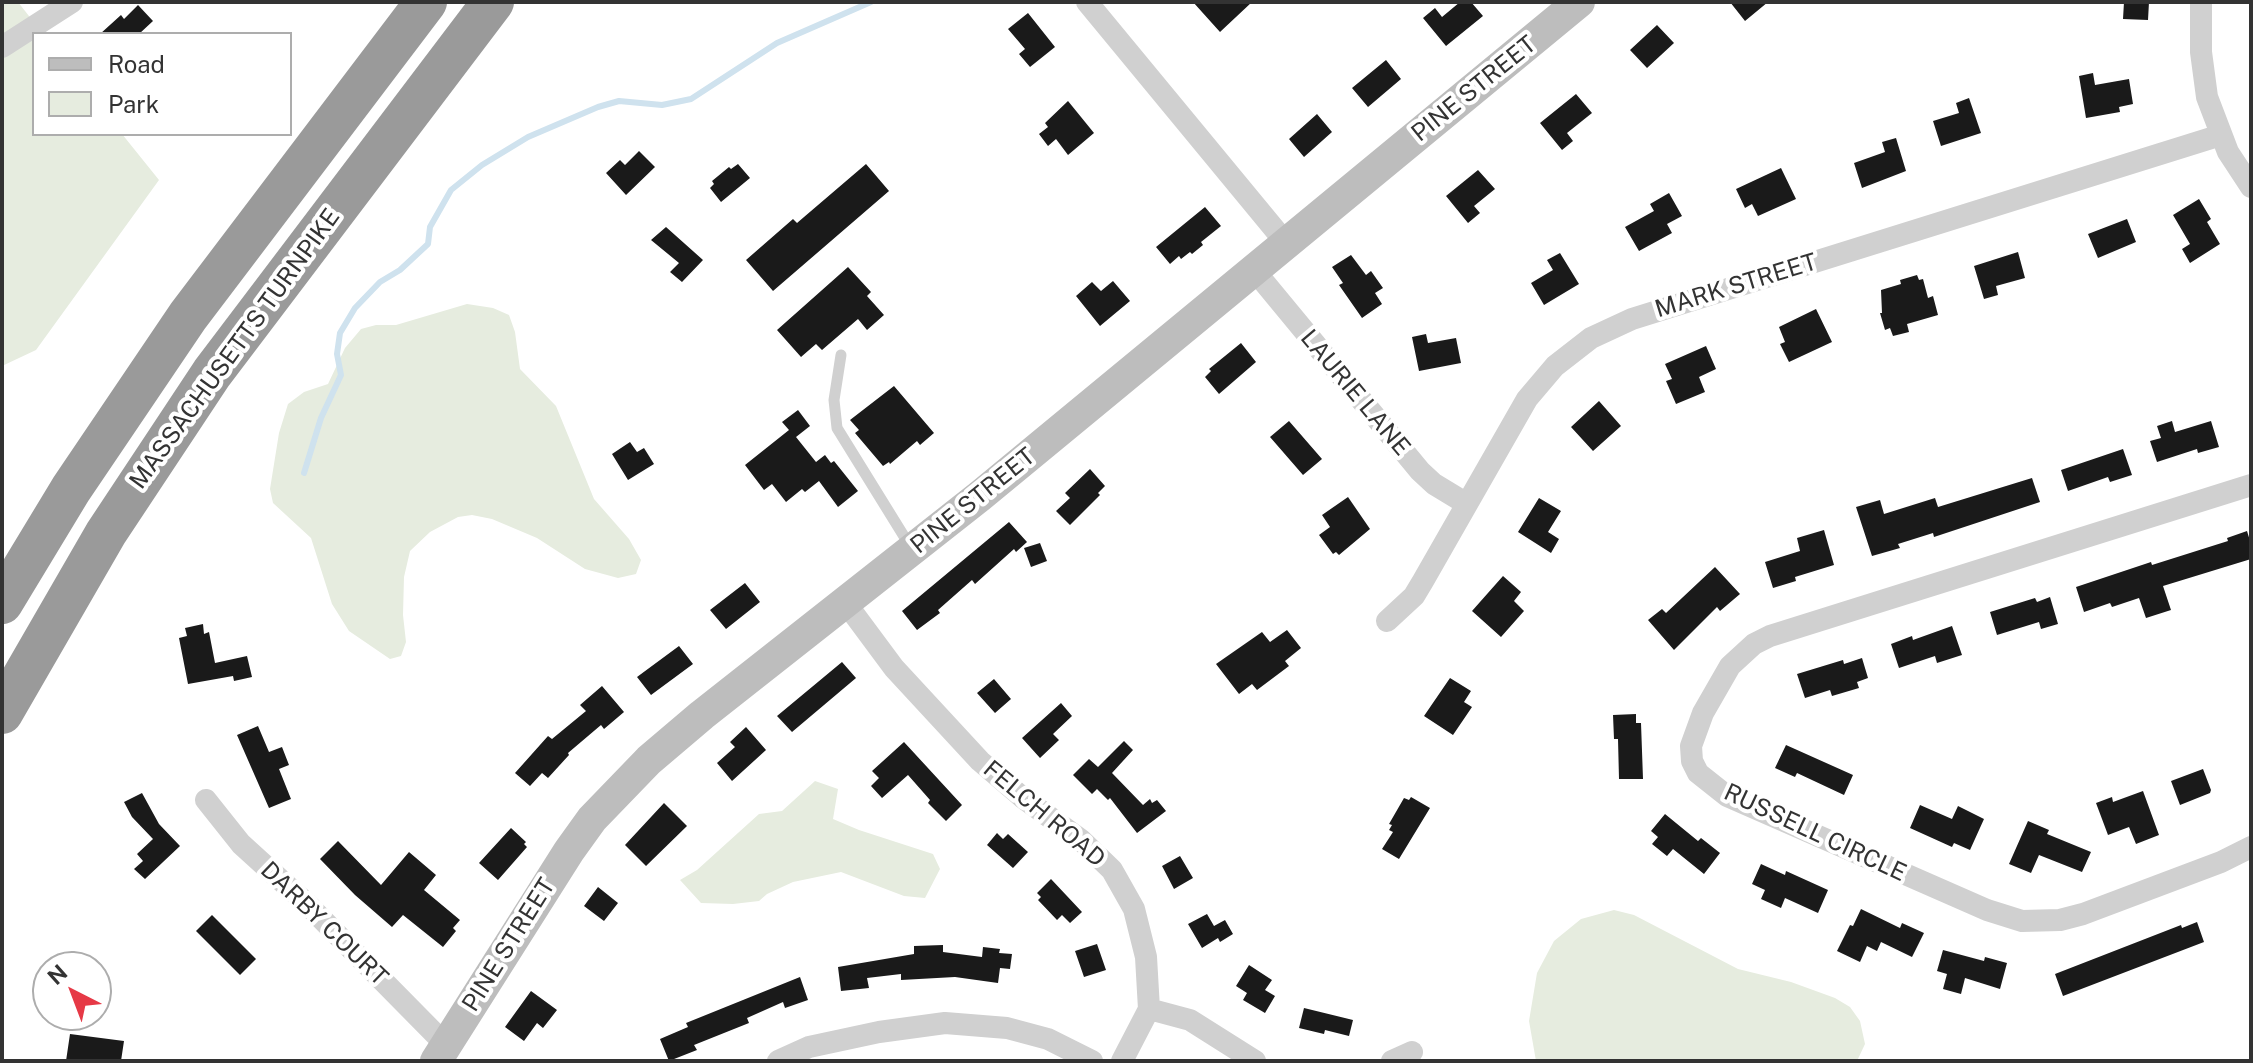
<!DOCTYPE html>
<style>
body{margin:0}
#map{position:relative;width:2253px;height:1063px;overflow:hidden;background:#fff;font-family:"Public Sans",sans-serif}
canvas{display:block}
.frame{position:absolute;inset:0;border:4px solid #333;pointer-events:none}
.legend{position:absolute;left:32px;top:32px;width:260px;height:104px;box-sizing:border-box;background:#fff;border:2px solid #adadad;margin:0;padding:10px 14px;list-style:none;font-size:24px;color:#333}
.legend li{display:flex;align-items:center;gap:16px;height:40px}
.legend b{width:40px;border:2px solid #adadad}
.north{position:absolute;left:32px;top:951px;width:80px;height:80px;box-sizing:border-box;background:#fff;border:2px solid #adadad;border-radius:50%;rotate:318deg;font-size:22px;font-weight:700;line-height:32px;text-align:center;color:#333}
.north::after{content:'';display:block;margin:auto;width:28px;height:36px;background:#e63946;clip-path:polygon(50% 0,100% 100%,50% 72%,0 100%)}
</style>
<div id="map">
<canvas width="2253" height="1063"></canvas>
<div class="frame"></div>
<ul class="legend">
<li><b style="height:10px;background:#bdbdbd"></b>Road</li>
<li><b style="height:22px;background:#e6ecdf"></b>Park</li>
</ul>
<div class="north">N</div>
</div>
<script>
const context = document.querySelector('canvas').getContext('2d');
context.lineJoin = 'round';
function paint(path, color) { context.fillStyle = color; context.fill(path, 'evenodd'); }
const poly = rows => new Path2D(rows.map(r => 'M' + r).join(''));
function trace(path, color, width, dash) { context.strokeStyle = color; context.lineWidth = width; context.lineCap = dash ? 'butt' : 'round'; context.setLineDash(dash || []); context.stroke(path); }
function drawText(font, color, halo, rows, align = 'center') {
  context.font = font + ' "Public Sans",sans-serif'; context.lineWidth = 8; context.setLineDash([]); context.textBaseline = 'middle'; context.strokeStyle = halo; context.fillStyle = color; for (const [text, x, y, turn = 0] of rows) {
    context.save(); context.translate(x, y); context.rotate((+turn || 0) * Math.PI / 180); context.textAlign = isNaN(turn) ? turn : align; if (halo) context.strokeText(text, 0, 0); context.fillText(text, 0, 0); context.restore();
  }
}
const green = poly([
 [2,2,18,2,43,34,34,34,34,134,122,134,159,180,36,350,2,366],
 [467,304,493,308,509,315,515,332,520,369,556,406,594,499,629,539,641,560,636,574,618,578,585,569,537,538,492,519,472,515,458,517,430,532,410,551,404,577,403,615,406,642,401,656,390,659,349,631,332,604,311,538,273,503,270,489,279,433,288,404,304,392,328,384,345,348,361,329,376,325,396,325],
 [815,781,838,789,833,819,859,830,933,854,940,869,925,898,904,896,841,872,793,882,767,894,759,901,733,904,701,903,680,880,697,870,759,814,782,811],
 [1614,910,1634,915,1738,969,1791,982,1835,998,1850,1007,1860,1021,1865,1044,1857,1061,1536,1061,1529,1021,1537,973,1554,941,1581,919]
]);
const stream = poly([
 [304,473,321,418,341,375,337,354,340,333,355,308,380,282,400,270,428,244,430,227,451,190,482,165,528,137,598,107,619,101,662,105,691,99,777,43,871,2]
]);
const building = poly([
 [1193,2,1252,2,1220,32],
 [1460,2,1471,2,1483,16,1446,46,1423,18,1435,8,1442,17],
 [1730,2,1768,2,1745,21],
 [2124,2,2149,2,2148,20,2123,19],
 [138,5,153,21,139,34,100,34,121,15,124,19],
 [1028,13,1055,47,1030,67,1019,54,1025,49,1008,29],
 [1657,25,1674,43,1647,68,1630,50],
 [1386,60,1401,79,1368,107,1352,88],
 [2093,73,2095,85,2129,79,2133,104,2119,107,2120,112,2086,118,2079,76],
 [1576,94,1592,113,1567,133,1573,141,1562,150,1540,123],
 [1969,98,1981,133,1941,146,1933,121,1959,113,1956,103],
 [1068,101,1094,133,1068,155,1056,139,1048,146,1039,134,1048,127,1045,123],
 [1317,114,1332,132,1304,157,1289,139],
 [1896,138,1906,171,1862,188,1854,163,1885,152,1882,142],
 [639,151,655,167,626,195,606,173,620,160,625,165],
 [738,164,750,178,721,202,710,188,714,184,712,181,729,167,731,169],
 [866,164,889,191,773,291,746,260,793,219,797,223],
 [1781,168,1796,199,1758,216,1752,204,1745,208,1736,189],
 [1478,170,1495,189,1474,206,1480,213,1468,223,1446,196],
 [1669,193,1682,216,1667,224,1672,233,1639,251,1625,227,1654,211,1650,204],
 [2199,199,2211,219,2207,222,2220,244,2190,263,2182,249,2190,244,2173,215],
 [1205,207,1221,226,1201,242,1203,245,1192,254,1190,252,1181,259,1179,256,1170,264,1156,247],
 [2127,219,2136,242,2098,258,2088,234],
 [666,227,703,260,682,282,670,272,679,263,651,240],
 [2018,252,2025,278,1996,286,1998,295,1984,299,1974,266],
 [1560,253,1579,284,1544,305,1531,283,1553,270,1547,260],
 [1351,255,1366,275,1371,271,1383,288,1375,293,1382,304,1362,318,1339,285,1343,283,1332,267],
 [848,267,871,292,867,296,884,315,867,330,858,319,822,350,816,344,801,357,777,330],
 [1917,275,1919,280,1923,279,1928,298,1933,296,1938,315,1907,324,1909,332,1893,336,1890,328,1885,330,1880,313,1882,313,1881,290,1901,284,1900,280],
 [1113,281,1130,301,1100,326,1076,296,1092,282,1101,291],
 [1816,309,1832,342,1789,362,1780,344,1785,342,1779,327],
 [1426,334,1428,343,1456,338,1461,363,1419,371,1412,337],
 [1241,343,1256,362,1219,394,1205,377,1211,371,1209,369],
 [1706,346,1716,369,1699,377,1705,392,1676,404,1666,381,1672,379,1665,364],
 [894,386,934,433,920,445,917,441,890,464,889,462,883,466,855,433,859,430,850,420],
 [1599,401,1621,426,1593,451,1571,427],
 [798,410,810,426,796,437,816,462,825,455,831,463,834,461,858,491,838,507,819,481,805,492,802,489,786,502,772,484,764,490,745,465,789,430,782,422],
 [1289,421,1322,459,1303,475,1270,437],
 [2172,421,2175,432,2211,421,2219,447,2198,453,2197,449,2157,462,2150,441,2161,438,2157,426],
 [630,442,637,452,644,448,654,464,628,480,612,454],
 [2123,449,2132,475,2110,482,2108,477,2068,491,2061,470],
 [1090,469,1105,486,1098,493,1100,495,1070,525,1056,511,1070,498,1065,493],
 [2032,478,2040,502,1934,537,1933,533,1898,544,1900,548,1872,556,1856,507,1880,500,1884,514,1935,498,1938,507],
 [1348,497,1370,529,1339,555,1336,552,1333,554,1319,535,1330,527,1322,515],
 [1539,498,1561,511,1548,532,1559,539,1551,553,1518,532],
 [1009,522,1027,542,1016,552,1014,549,975,584,972,580,938,610,940,613,917,630,902,611],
 [1824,530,1834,565,1795,577,1796,581,1773,588,1765,562,1800,551,1797,538],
 [2247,531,2251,544,2251,559,2163,586,2171,610,2146,618,2139,598,2112,607,2110,603,2084,612,2076,587,2151,562,2152,565,2228,541,2227,538],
 [1040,543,1047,561,1031,567,1024,548],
 [1715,567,1740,594,1720,611,1717,607,1674,650,1648,620,1662,609,1666,613],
 [1503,576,1521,592,1514,601,1524,611,1501,637,1472,611],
 [745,583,760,602,726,629,710,610],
 [2050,597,2058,624,2041,629,2039,622,1997,635,1990,612,2035,598,2037,602],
 [203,624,204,634,209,632,215,663,247,656,252,677,234,681,233,676,188,684,179,638,187,636,185,628],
 [1952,626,1962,655,1937,663,1935,656,1899,668,1891,644,1912,636,1913,640],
 [1287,630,1301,648,1285,661,1289,666,1257,690,1252,684,1239,694,1216,664,1262,632,1270,642],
 [679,646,693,664,651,695,637,677],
 [1862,658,1868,678,1857,682,1859,688,1832,696,1830,690,1805,698,1797,674,1843,660,1844,664],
 [842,662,856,678,792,732,777,716],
 [1450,678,1471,691,1464,702,1472,707,1453,735,1424,716],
 [994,679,1011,699,995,713,977,693],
 [602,686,624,712,604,729,601,725,568,753,569,755,548,778,542,773,530,786,515,773,548,736,552,739,586,711,580,705],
 [1061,703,1072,716,1053,734,1059,740,1040,758,1022,738],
 [1636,714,1636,723,1641,723,1643,779,1619,779,1618,739,1614,739,1613,715],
 [258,726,269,752,282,747,289,765,279,769,291,799,269,808,237,735],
 [746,727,766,750,732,781,717,763,735,747,730,742],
 [1124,741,1133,750,1112,773,1143,805,1150,799,1152,803,1157,800,1166,811,1137,833,1110,798,1108,800,1097,789,1092,794,1073,775,1089,759,1098,767],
 [904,742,962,805,946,821,928,803,930,800,908,775,882,798,871,786,879,778,872,771],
 [1786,745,1853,775,1844,795,1797,773,1795,777,1775,768],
 [2203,769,2211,790,2210,793,2180,805,2171,781],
 [2143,791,2159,835,2136,844,2129,827,2108,835,2096,803,2112,797,2113,802],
 [142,793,159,824,180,846,145,879,134,869,143,861,137,854,153,839,132,817,124,802],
 [1411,797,1430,808,1399,859,1382,849,1393,832,1389,830,1392,825,1389,824,1404,798,1409,800],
 [664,803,687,826,646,866,625,845],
 [1920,805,1952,819,1958,806,1984,819,1970,850,1954,843,1952,847,1910,828],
 [1665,814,1698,841,1701,838,1720,853,1704,874,1673,849,1667,856,1652,844,1658,837,1651,831],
 [2028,821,2049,830,2047,834,2091,852,2082,872,2039,855,2031,873,2009,864],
 [511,828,526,842,524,844,527,847,498,880,479,863],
 [997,833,1003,839,1008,834,1028,852,1013,868,987,845],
 [338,841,381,885,409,852,436,875,424,890,460,920,453,928,456,931,443,947,403,915,392,927,355,895,320,859],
 [1180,856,1193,878,1174,889,1162,866],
 [1761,864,1785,875,1786,871,1828,890,1818,913,1785,898,1781,908,1761,899,1765,890,1752,884],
 [1051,879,1082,912,1070,923,1062,915,1057,920,1038,900,1041,897,1037,893],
 [598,887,618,903,604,921,584,906],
 [1861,909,1900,928,1902,923,1924,933,1912,957,1881,942,1877,951,1867,946,1860,962,1837,951,1850,925,1853,926],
 [1207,914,1214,926,1225,920,1233,934,1220,942,1218,938,1202,948,1188,924],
 [212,915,256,959,240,975,196,931],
 [2197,922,2204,942,2063,996,2055,974,2181,925,2182,928],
 [1097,944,1106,970,1084,977,1075,951],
 [943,945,943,952,982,957,983,947,1000,949,999,953,1012,954,1010,969,1000,968,998,983,955,977,901,980,901,974,867,978,869,988,841,991,838,967,914,954,914,946],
 [1943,950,1984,961,1985,957,2007,963,2000,989,1965,978,1961,994,1943,989,1947,974,1937,971],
 [1249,965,1272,980,1265,990,1275,996,1265,1013,1243,1000,1247,993,1236,986],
 [800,977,808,1000,785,1008,783,1002,747,1018,749,1023,694,1045,697,1050,669,1061,660,1039,688,1027,686,1023],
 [531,991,557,1010,543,1028,537,1023,524,1041,505,1027],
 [1304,1008,1353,1020,1349,1036,1325,1030,1324,1034,1299,1028],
 [70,1034,124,1041,121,1061,66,1061]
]);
const service = poly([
 [841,355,834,400,837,428,910,546]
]);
const minor = poly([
 [1087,2,1286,243],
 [2201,2,2201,52,2207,97,2228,152,2251,187],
 [2,47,72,2],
 [1254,270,1420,471,1434,484,1467,504],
 [2251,485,1770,636,1754,644,1730,666,1703,713,1691,746,1692,761,1698,773,1727,796,1987,910,2022,921,2060,920,2083,914,2221,862,2251,847],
 [845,602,894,668,980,761,1022,797,1081,840,1112,870,1134,909,1146,957,1149,1009,1122,1061],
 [1387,621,1414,596,1423,581,1527,399,1555,366,1591,338,1632,319,2221,135],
 [206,800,241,844,307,904,446,1045],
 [1149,1009,1190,1020,1255,1061],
 [778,1061,809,1047,879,1032,945,1023,1007,1028,1048,1039,1092,1061],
 [1392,1061,1412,1052]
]);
const secondary = poly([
 [436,1061,569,851,592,819,649,760,702,715,980,496,1579,2]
]);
const motorway = poly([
 [2,603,71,489,188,316,426,2],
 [2,713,106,533,212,373,493,2]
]);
const streetNames = [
 ["PINE STREET",1474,89,-39],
 ["MARK STREET",1736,286,-17],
 ["MASSACHUSETTS TURNPIKE",235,349,-54],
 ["LAURIE LANE",1355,393,50],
 ["PINE STREET",973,501,-39],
 ["FELCH ROAD",1044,814,40],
 ["RUSSELL CIRCLE",1815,833,25],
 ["DARBY COURT",324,924,44],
 ["PINE STREET",509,945,-58]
];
paint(green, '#e6ecdf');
trace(stream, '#cfe2ee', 6);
paint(building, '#1a1a1a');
trace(service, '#d0d0d0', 11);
trace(minor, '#d0d0d0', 22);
trace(secondary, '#bdbdbd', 32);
trace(motorway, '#9a9a9a', 42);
drawText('24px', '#333', '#fff', streetNames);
</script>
